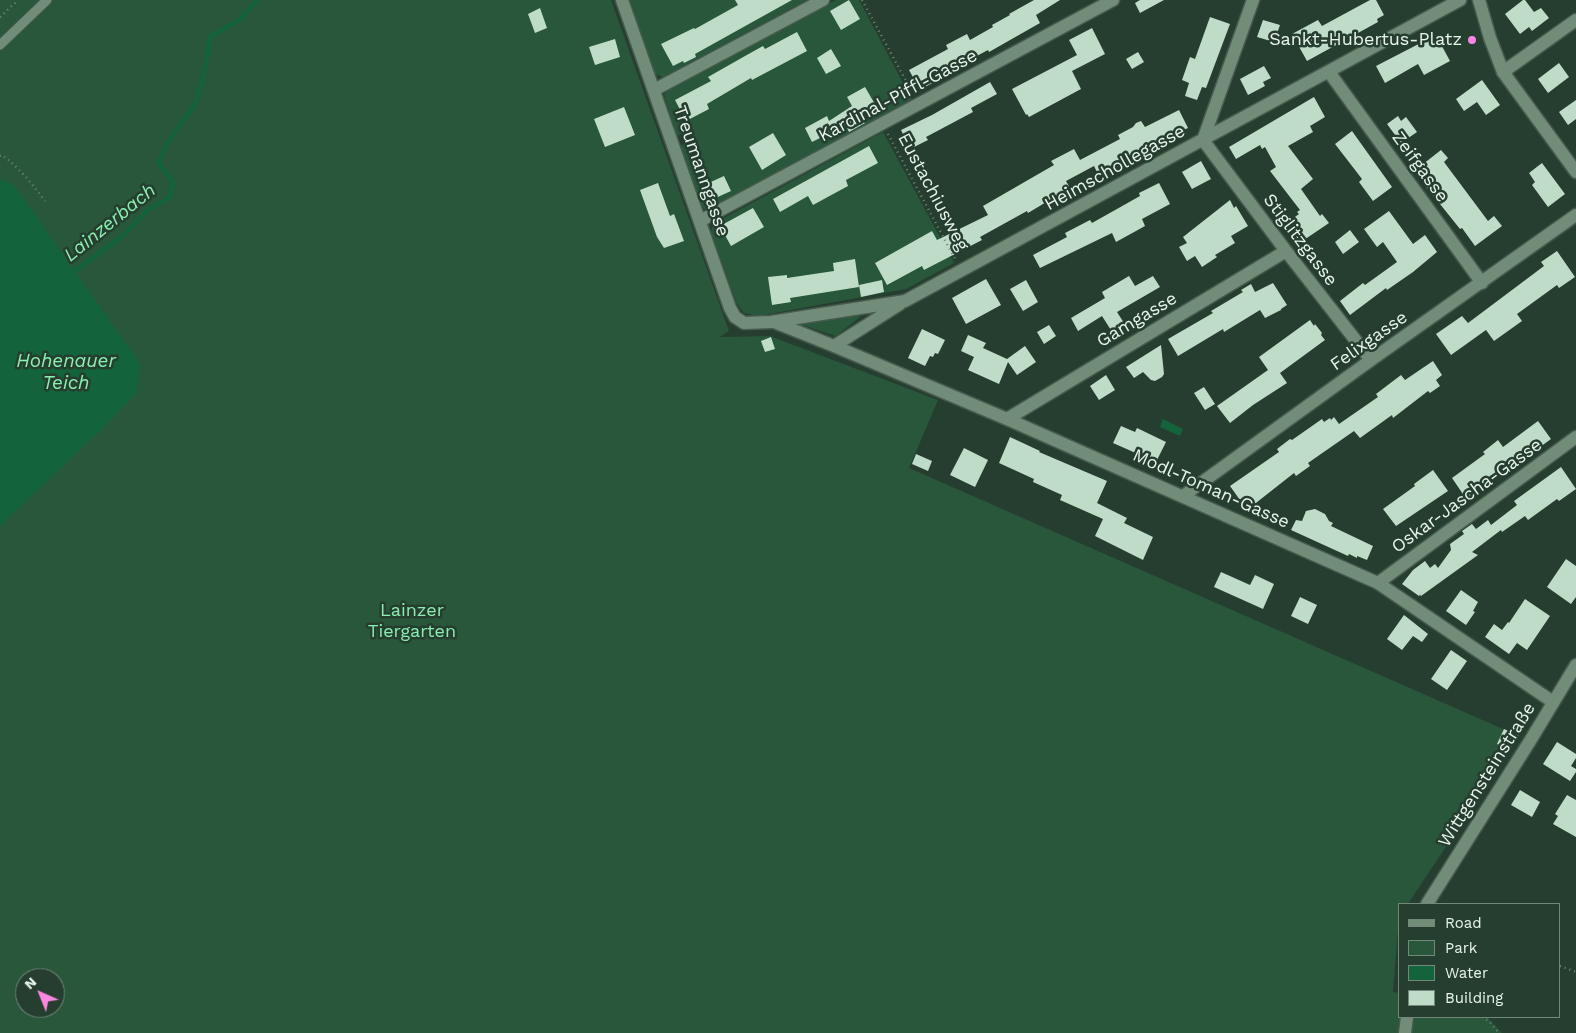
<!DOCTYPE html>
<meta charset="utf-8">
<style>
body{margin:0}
#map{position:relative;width:1576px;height:1033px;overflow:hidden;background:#263e2f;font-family:"Work Sans",sans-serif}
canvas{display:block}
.legend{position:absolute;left:1398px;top:903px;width:162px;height:115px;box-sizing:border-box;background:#263e2f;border:1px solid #73877a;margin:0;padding:6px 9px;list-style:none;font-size:15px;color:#e7f5eb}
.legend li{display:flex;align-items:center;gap:10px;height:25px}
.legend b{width:25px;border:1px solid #73877a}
.north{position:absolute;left:15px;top:968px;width:50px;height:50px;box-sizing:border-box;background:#263e2f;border:1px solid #73877a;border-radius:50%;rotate:316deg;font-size:14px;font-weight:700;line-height:20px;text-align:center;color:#e7f5eb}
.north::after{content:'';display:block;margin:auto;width:18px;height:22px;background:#fd86e3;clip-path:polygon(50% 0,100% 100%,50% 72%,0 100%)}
</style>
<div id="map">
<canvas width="1576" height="1033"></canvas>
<ul class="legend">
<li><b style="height:6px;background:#728c7a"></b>Road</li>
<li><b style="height:14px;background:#28573b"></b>Park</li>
<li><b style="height:14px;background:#13643c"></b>Water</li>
<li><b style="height:14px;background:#bfdcc9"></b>Building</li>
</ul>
<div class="north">N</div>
</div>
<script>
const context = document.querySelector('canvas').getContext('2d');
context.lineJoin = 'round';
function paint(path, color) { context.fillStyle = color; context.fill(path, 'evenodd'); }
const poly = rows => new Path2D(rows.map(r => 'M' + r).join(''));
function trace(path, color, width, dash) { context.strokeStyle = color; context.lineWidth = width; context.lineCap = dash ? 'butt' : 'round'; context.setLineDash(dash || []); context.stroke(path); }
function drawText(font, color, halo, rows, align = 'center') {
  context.font = font + ' "Work Sans",sans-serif'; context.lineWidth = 5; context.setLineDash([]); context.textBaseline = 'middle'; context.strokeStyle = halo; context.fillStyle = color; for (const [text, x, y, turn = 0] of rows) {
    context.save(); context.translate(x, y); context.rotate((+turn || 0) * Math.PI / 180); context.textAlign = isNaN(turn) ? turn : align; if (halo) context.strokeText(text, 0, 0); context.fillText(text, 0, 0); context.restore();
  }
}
const green = poly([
 [0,0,611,0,729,331,720,337,770,336,938,400,909,468,1519,736,1408,904,1400,904,1393,992,1400,993,1400,1017,1487,1017,1502,1033,0,1033],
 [25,978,55,978,55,1008,25,1008],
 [629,0,807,0,663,77,655,74],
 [836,0,859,0,912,100,710,210,706,210,702,207,680,146,688,142,684,133,677,136,664,95,667,91],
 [883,132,954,263,906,289,758,316,744,313,736,302,711,232,713,224],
 [858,315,860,317,836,336,802,325,802,323]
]);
const water = poly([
 [0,179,14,185,141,365,136,394,102,429,0,526],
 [1163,419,1183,429,1180,436,1160,427]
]);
const stream = poly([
 [71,274,125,234,149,209,168,199,174,183,159,163,168,141,196,103,206,64,210,37,239,20,258,0]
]);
const building = poly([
 [735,0,792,0,695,54,696,57,684,63,683,61,673,66,661,44,694,28,695,29,738,5],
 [849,0,860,19,841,30,830,11],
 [1034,0,1060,0,1036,15,1040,23,989,52,988,50,943,74,944,76,920,90,909,70,948,49,946,45,967,34,970,40,993,27,992,25,1010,15,1009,14],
 [1140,0,1164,0,1140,13,1135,3],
 [1370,0,1376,0,1384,15,1377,19,1378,22,1307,61,1292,34,1318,20,1322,26],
 [1523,0,1525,0,1534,12,1541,8,1549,18,1532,31,1529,27,1520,34,1505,14],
 [540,8,547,28,535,33,528,14],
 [1210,17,1230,24,1206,88,1202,87,1197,100,1185,96,1189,83,1182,80,1190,57,1195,59],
 [1263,20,1280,25,1274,42,1257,37],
 [1092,28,1105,54,1072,71,1081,89,1029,117,1027,114,1026,115,1012,89,1077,55,1069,40],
 [797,32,807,51,752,80,751,78,707,104,709,109,686,121,675,100,711,81,708,77,745,56,763,46,765,49],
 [1436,35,1450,61,1424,75,1418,64,1385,83,1376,66],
 [615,39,620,57,595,65,589,47],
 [831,49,841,66,826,74,817,58],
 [1138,52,1144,62,1132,69,1126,59],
 [1559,63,1569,77,1548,93,1538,79],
 [1264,66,1271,78,1263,82,1265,86,1248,95,1240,79],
 [1482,80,1500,105,1486,115,1477,102,1464,111,1456,99],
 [990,82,997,94,971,108,973,112,926,137,928,140,910,149,901,130,932,115],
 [865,87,876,106,861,115,865,123,849,132,846,125,812,142,805,128,827,116,829,121,852,106,847,97],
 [1314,97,1325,117,1310,126,1313,132,1288,146,1313,179,1301,189,1320,216,1322,214,1329,223,1298,244,1284,225,1299,214,1297,212,1300,210,1270,171,1276,167,1265,147,1262,149,1260,145,1236,159,1229,147],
 [1576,100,1576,119,1568,125,1559,112],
 [624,107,635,135,605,147,594,119],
 [1179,110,1188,128,1166,138,1124,160,1126,162,1099,176,1094,166,1066,181,1071,190,1059,197,1058,195,1028,213,1027,211,980,237,982,240,924,270,922,266,887,285,875,263,932,231,937,240,988,215,983,206,1054,165,1051,161,1074,149,1080,160,1120,139,1118,135,1133,127,1136,123,1141,121,1145,127],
 [1398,116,1401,121,1406,117,1417,132,1401,143,1387,124],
 [1352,131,1392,187,1373,201,1359,182,1362,179,1335,144],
 [773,133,786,155,762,170,749,147],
 [869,146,878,163,846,180,848,186,813,205,808,196,780,212,773,199],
 [1441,150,1448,158,1444,162,1488,221,1494,216,1502,226,1475,246,1462,228,1460,229,1424,184,1428,181,1418,168],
 [1201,161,1211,179,1192,189,1182,172],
 [1542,163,1565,194,1548,207,1532,185,1535,182,1529,173],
 [724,176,731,191,709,201,702,186],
 [658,183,670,216,674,214,684,241,664,248,657,237,640,190],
 [1159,183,1170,204,1142,219,1145,226,1116,242,1112,233,1040,268,1033,255,1067,237,1065,233,1090,220,1092,223,1140,196,1139,193],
 [1230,200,1234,208,1236,206,1248,226,1231,236,1235,243,1215,255,1217,257,1202,267,1195,256,1187,261,1179,247,1187,243,1183,237],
 [753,208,764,227,731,246,720,226],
 [1389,211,1413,244,1425,235,1437,252,1413,272,1387,290,1386,288,1350,315,1340,301,1363,283,1365,285,1397,262,1383,242,1377,247,1364,229],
 [1350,230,1359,242,1343,254,1335,242],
 [1557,251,1575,277,1559,288,1557,285,1517,314,1522,321,1494,341,1486,330,1451,355,1436,334,1462,316,1468,323,1544,266,1541,262],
 [855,259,859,287,790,298,791,302,772,305,768,277,787,275,787,278,834,271,833,263],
 [1129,276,1135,286,1153,276,1160,287,1117,312,1129,331,1116,338,1102,316,1078,331,1071,318,1105,298,1102,292],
 [986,279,1001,305,966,324,952,298],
 [882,280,884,292,861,297,859,285],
 [1026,280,1038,302,1023,311,1010,289],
 [1273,283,1287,305,1281,309,1281,310,1265,318,1260,310,1224,332,1223,329,1178,356,1168,339,1213,313,1211,311,1243,292,1241,290,1251,284,1255,292],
 [1310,320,1314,326,1315,324,1322,333,1321,335,1325,340,1280,373,1287,383,1253,405,1230,423,1217,406,1268,370,1259,357],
 [1049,325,1056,336,1044,344,1037,332],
 [922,329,945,340,938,354,935,353,933,357,930,356,925,366,908,358],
 [968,335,986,343,983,348,1007,359,1025,346,1036,362,1017,375,1008,362,999,384,968,370,974,357,961,351],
 [771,337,775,349,765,352,761,341],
 [1161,345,1164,374,1162,377,1155,381,1151,380,1143,372,1134,378,1126,367],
 [1433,361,1442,375,1436,380,1440,386,1430,393,1428,391,1393,418,1392,415,1360,438,1354,431,1308,463,1310,466,1296,476,1294,473,1247,510,1230,486,1279,452,1277,449,1290,439,1292,440,1322,419,1324,422,1330,418,1331,420,1334,417,1339,424,1378,397,1376,394,1401,375,1405,380],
 [1106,375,1115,390,1099,400,1090,386],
 [1204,387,1215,404,1205,410,1194,393],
 [1538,421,1551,439,1467,500,1452,478,1485,454,1483,452,1498,440,1503,447],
 [1121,426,1135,432,1137,428,1166,442,1156,462,1113,443],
 [1010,437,1040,451,1039,452,1107,481,1097,503,1127,518,1124,523,1153,537,1143,560,1095,536,1103,519,1060,500,1062,495,1033,482,1034,479,999,463],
 [964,448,988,460,975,487,950,475],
 [916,454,932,461,928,471,912,464],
 [1561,467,1576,489,1559,501,1557,499,1528,520,1525,516,1502,532,1501,530,1472,552,1478,555,1421,596,1420,595,1422,592,1419,596,1402,584,1413,570,1425,561,1430,568,1435,564,1438,568,1451,550,1450,544,1464,534,1462,531,1472,524,1476,529,1488,520,1491,525,1517,505,1514,501],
 [1433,470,1448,491,1396,526,1383,509,1415,486,1414,484],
 [1315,509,1325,514,1329,521,1333,523,1331,526,1373,546,1367,560,1357,556,1357,558,1349,554,1348,556,1291,530,1296,520,1302,521,1306,511],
 [1566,559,1576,566,1576,597,1571,604,1547,587],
 [1221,572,1250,585,1255,575,1274,584,1263,609,1214,587],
 [1461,590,1478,602,1473,611,1475,612,1466,625,1446,611],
 [1300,597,1317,605,1308,624,1291,616],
 [1525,599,1550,616,1527,650,1517,643,1509,654,1485,637,1494,624,1502,630,1508,622,1509,623],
 [1404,615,1428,634,1422,642,1413,636,1402,650,1387,639],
 [1451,650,1467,661,1447,690,1431,679],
 [1504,729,1519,736,1510,749,1497,744],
 [1557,742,1576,754,1576,758,1571,766,1576,769,1576,772,1570,781,1543,764],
 [1520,790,1540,802,1532,817,1511,805],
 [1567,795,1576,800,1576,837,1553,824,1558,816,1555,814]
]);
const path = poly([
 [862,0,912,92],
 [0,17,18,0],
 [888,134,955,259],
 [0,156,2,155,10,161,27,178,45,201],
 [1560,966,1576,972],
 [1482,1017,1489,1021,1499,1033]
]);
const service = poly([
 [0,45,47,0]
]);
const minor = poly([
 [622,0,730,308,735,317,744,323,771,322,905,301,1460,0],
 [1253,0,1203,140,1286,251,1371,360],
 [1329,72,1482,283],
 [1503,72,1576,20],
 [654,90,823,0],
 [700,221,1113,0],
 [774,322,834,346,1007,419,1378,583,1553,702],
 [834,346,900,304],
 [1007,419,1286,251],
 [1183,496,1371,360,1576,215],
 [1378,583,1576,437],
 [1427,904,1530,741,1576,665],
 [1405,1033,1407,1017]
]);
const tertiary = poly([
 [1479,0,1490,38,1503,72,1576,172]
]);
const markers = [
 [1472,40,5,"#fd86e3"]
];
const poiNames = [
 ["Sankt-Hubertus-Platz",1462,40]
];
const streetNames = [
 ["Kardinal-Piffl-Gasse",898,96,-28],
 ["Zeifgasse",1420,167,54],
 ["Heimschollegasse",1115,168,-29],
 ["Treumanngasse",701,171,71],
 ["Eustachiusweg",933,192,62],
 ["Stiglitzgasse",1300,240,53],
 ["Gamgasse",1137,320,-31],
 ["Felixgasse",1369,341,-35],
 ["Modl-Toman-Gasse",1211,489,24],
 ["Oskar-Jascha-Gasse",1467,496,-36],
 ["Wittgensteinstraße",1487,775,-58]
];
const parkNames = [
 ["Lainzer",412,611],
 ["Tiergarten",412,632]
];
const waterNames = [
 ["Lainzerbach",110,223,-39],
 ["Hohenauer",66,361],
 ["Teich",66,383]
];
paint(green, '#28573b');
paint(water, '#13643c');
trace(stream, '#13643c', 4.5);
paint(building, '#bfdcc9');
trace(service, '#465a4e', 11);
trace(minor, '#465a4e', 15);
trace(tertiary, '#465a4e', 15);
trace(path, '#728679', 2.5, [1, 4]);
trace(service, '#728c7a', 9);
trace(minor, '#728c7a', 12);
trace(tertiary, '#728c7a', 12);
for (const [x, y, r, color] of markers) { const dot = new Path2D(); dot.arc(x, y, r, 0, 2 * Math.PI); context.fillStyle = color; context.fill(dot); trace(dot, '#263e2f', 2); }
drawText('18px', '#e7f5eb', '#263e2f', poiNames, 'right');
drawText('18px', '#e7f5eb', '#263e2f', streetNames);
drawText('18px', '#88eeb1', '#263e2f', parkNames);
drawText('italic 19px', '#89f0b2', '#263e2f', waterNames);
</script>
